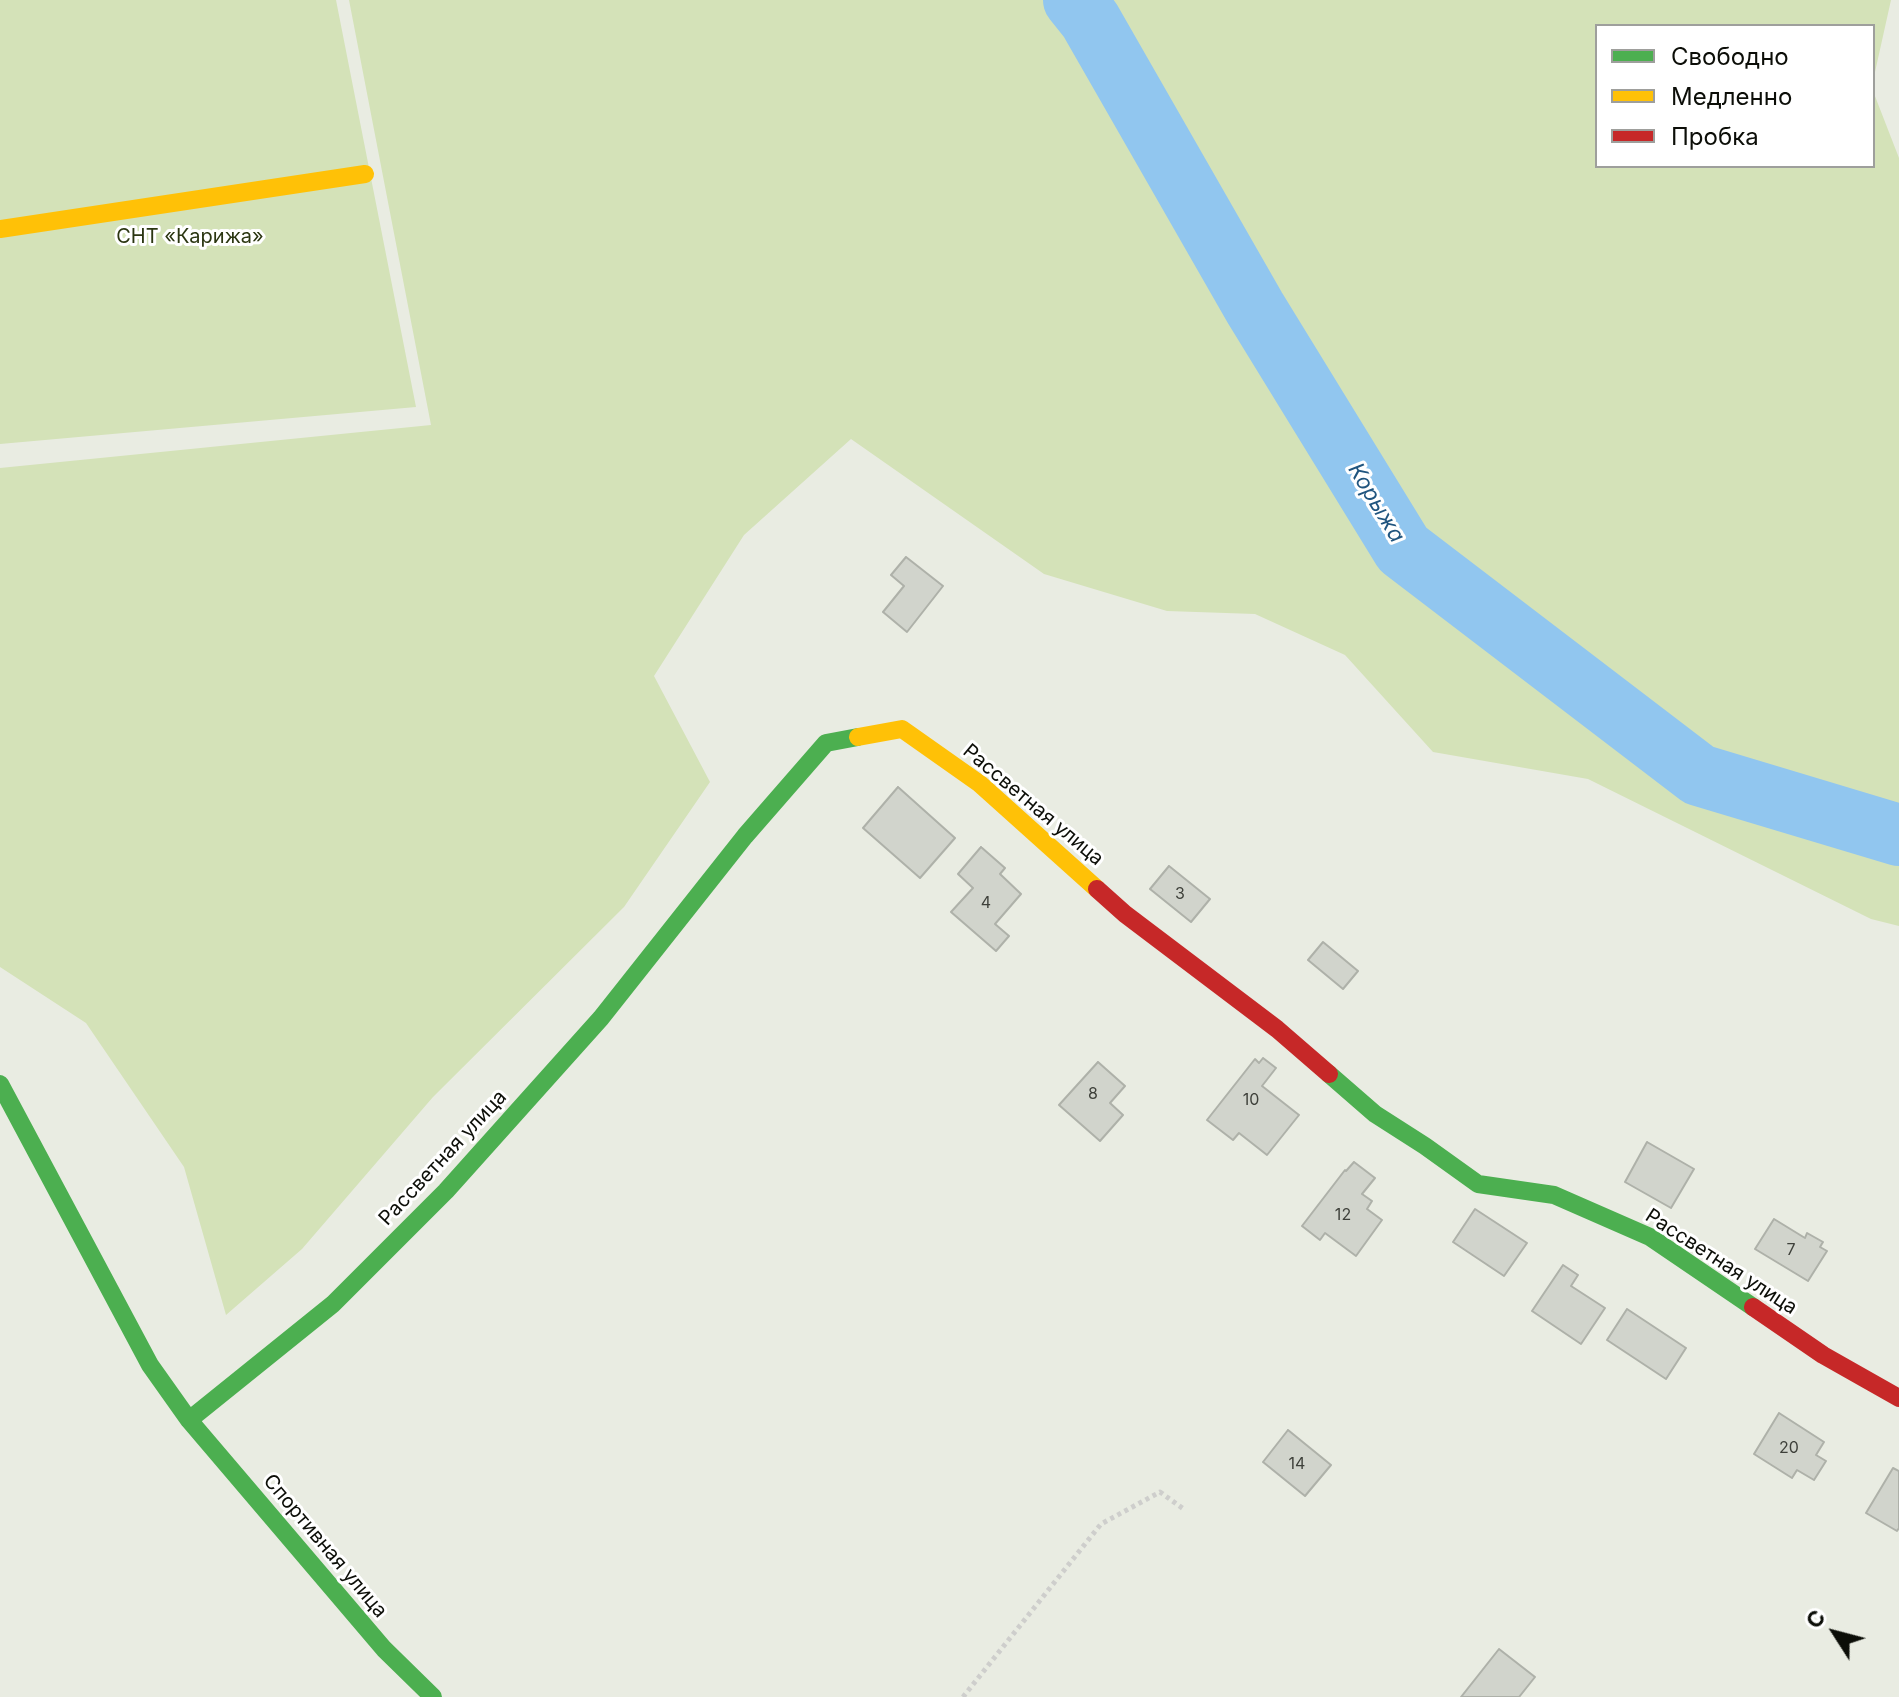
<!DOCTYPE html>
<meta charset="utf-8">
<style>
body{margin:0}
#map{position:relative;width:1899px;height:1697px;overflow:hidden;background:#e9ece2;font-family:Inter,sans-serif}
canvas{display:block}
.legend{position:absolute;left:1595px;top:24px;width:280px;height:144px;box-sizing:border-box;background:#fff;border:2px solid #9e9f9c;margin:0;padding:10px 14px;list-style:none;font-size:24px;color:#0c0e08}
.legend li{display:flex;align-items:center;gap:16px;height:40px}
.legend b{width:40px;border:2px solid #9e9f9c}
.north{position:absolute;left:1795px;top:1593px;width:80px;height:80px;-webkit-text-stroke:6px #fff;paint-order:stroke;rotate:306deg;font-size:22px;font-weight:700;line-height:32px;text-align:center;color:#0c0e08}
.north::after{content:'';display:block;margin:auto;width:28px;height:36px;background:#0c0e08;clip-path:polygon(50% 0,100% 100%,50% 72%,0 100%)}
</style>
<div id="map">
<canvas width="1899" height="1697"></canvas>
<ul class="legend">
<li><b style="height:10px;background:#4caf50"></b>Свободно</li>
<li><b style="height:10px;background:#ffc107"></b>Медленно</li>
<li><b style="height:10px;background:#c62828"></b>Пробка</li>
</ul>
<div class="north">С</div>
</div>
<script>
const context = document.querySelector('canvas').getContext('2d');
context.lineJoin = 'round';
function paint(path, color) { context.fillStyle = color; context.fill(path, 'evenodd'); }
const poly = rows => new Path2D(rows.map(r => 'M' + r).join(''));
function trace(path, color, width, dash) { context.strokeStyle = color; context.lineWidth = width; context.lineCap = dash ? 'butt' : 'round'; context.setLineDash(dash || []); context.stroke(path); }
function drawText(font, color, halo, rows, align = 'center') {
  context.font = font + ' Inter,sans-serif'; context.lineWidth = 6; context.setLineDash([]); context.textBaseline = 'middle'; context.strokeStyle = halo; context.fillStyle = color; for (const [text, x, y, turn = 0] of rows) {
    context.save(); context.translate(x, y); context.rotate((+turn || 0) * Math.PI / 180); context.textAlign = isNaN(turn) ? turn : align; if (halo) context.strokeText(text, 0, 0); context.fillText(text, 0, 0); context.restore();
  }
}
const green = poly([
 [0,0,336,0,416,407,0,444],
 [349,0,1891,0,1873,81,1873,26,1597,26,1597,166,1873,166,1873,91,1899,158,1899,926,1871,919,1588,779,1433,752,1345,655,1255,614,1167,611,1044,574,851,439,744,535,654,676,710,782,624,907,433,1097,302,1249,226,1315,184,1167,86,1023,0,967,0,468,431,425]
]);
const river = poly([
 [1074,0,1090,20,1255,308,1403,549,1699,775,1899,835]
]);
const building = poly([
 [906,557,943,586,907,632,883,612,904,586,891,575,906,557],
 [898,787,955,838,920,878,863,828,898,787],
 [981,847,1005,868,1000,874,1021,894,995,924,1009,936,996,951,951,912,973,888,958,874,981,847],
 [1169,866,1210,899,1191,922,1150,889,1169,866],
 [1323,942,1358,971,1343,989,1308,960,1323,942],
 [1263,1058,1276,1068,1262,1086,1299,1115,1267,1155,1239,1133,1233,1140,1207,1120,1255,1059,1259,1063,1263,1058],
 [1098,1062,1125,1086,1110,1103,1123,1115,1100,1141,1059,1105,1098,1062],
 [1647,1142,1694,1169,1671,1208,1625,1182,1647,1142],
 [1354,1162,1375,1178,1362,1194,1372,1201,1367,1209,1382,1220,1356,1256,1325,1233,1320,1240,1302,1226,1345,1170,1346,1171,1354,1162],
 [1475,1209,1527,1243,1504,1276,1453,1242,1475,1209],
 [1774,1219,1805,1238,1807,1233,1823,1242,1820,1247,1827,1251,1808,1281,1755,1249,1774,1219],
 [1563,1265,1578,1275,1571,1286,1605,1308,1581,1344,1532,1311,1563,1265],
 [1627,1309,1686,1348,1666,1379,1607,1340,1627,1309],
 [1779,1413,1824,1442,1816,1455,1826,1461,1814,1480,1797,1470,1792,1478,1754,1454,1779,1413],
 [1288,1430,1331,1465,1305,1496,1263,1462,1288,1430],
 [1893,1468,1899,1471,1899,1528,1897,1531,1866,1513,1893,1468],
 [1499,1649,1535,1677,1519,1697,1461,1697,1499,1649]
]);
const path = poly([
 [963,1697,1101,1524,1160,1492,1185,1510]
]);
const fast = poly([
 [1329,1074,1375,1114,1425,1146,1478,1184,1554,1195,1650,1237,1753,1307],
 [0,1084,150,1365,189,1420,384,1649,433,1697],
 [189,1420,333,1304,446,1191,601,1018,745,836,826,743,858,737]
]);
const slow = poly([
 [0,229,365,174],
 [858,737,902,729,980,784,1097,889]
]);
const jam = poly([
 [1097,889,1125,914,1277,1029,1329,1074],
 [1753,1307,1823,1355,1899,1398]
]);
const numberNames = [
 ["3",1180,894],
 ["4",986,903],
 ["8",1093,1094],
 ["10",1251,1100],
 ["12",1343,1215],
 ["7",1791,1250],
 ["20",1789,1448],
 ["14",1297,1464]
];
const parkNames = [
 ["СНТ «Карижа»",190,237]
];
const streetNames = [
 ["Рассветная улица",1033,805,40],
 ["Рассветная улица",443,1158,-47],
 ["Рассветная улица",1721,1262,33],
 ["Спортивная улица",325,1546,50]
];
const waterNames = [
 ["Корыжа",1376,503,59]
];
paint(green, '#d4e2b8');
trace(river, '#91c6ef', 62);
paint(building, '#d1d4cc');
trace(building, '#aeb1a9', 2);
trace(path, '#cececc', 5, [4, 4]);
trace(fast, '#4caf50', 18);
trace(slow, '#ffc107', 18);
trace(jam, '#c62828', 18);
drawText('16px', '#3e403a', null, numberNames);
drawText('20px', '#2b3611', '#fff', parkNames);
drawText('20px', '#0c0e08', '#fff', streetNames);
drawText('italic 22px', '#20557f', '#fff', waterNames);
</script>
